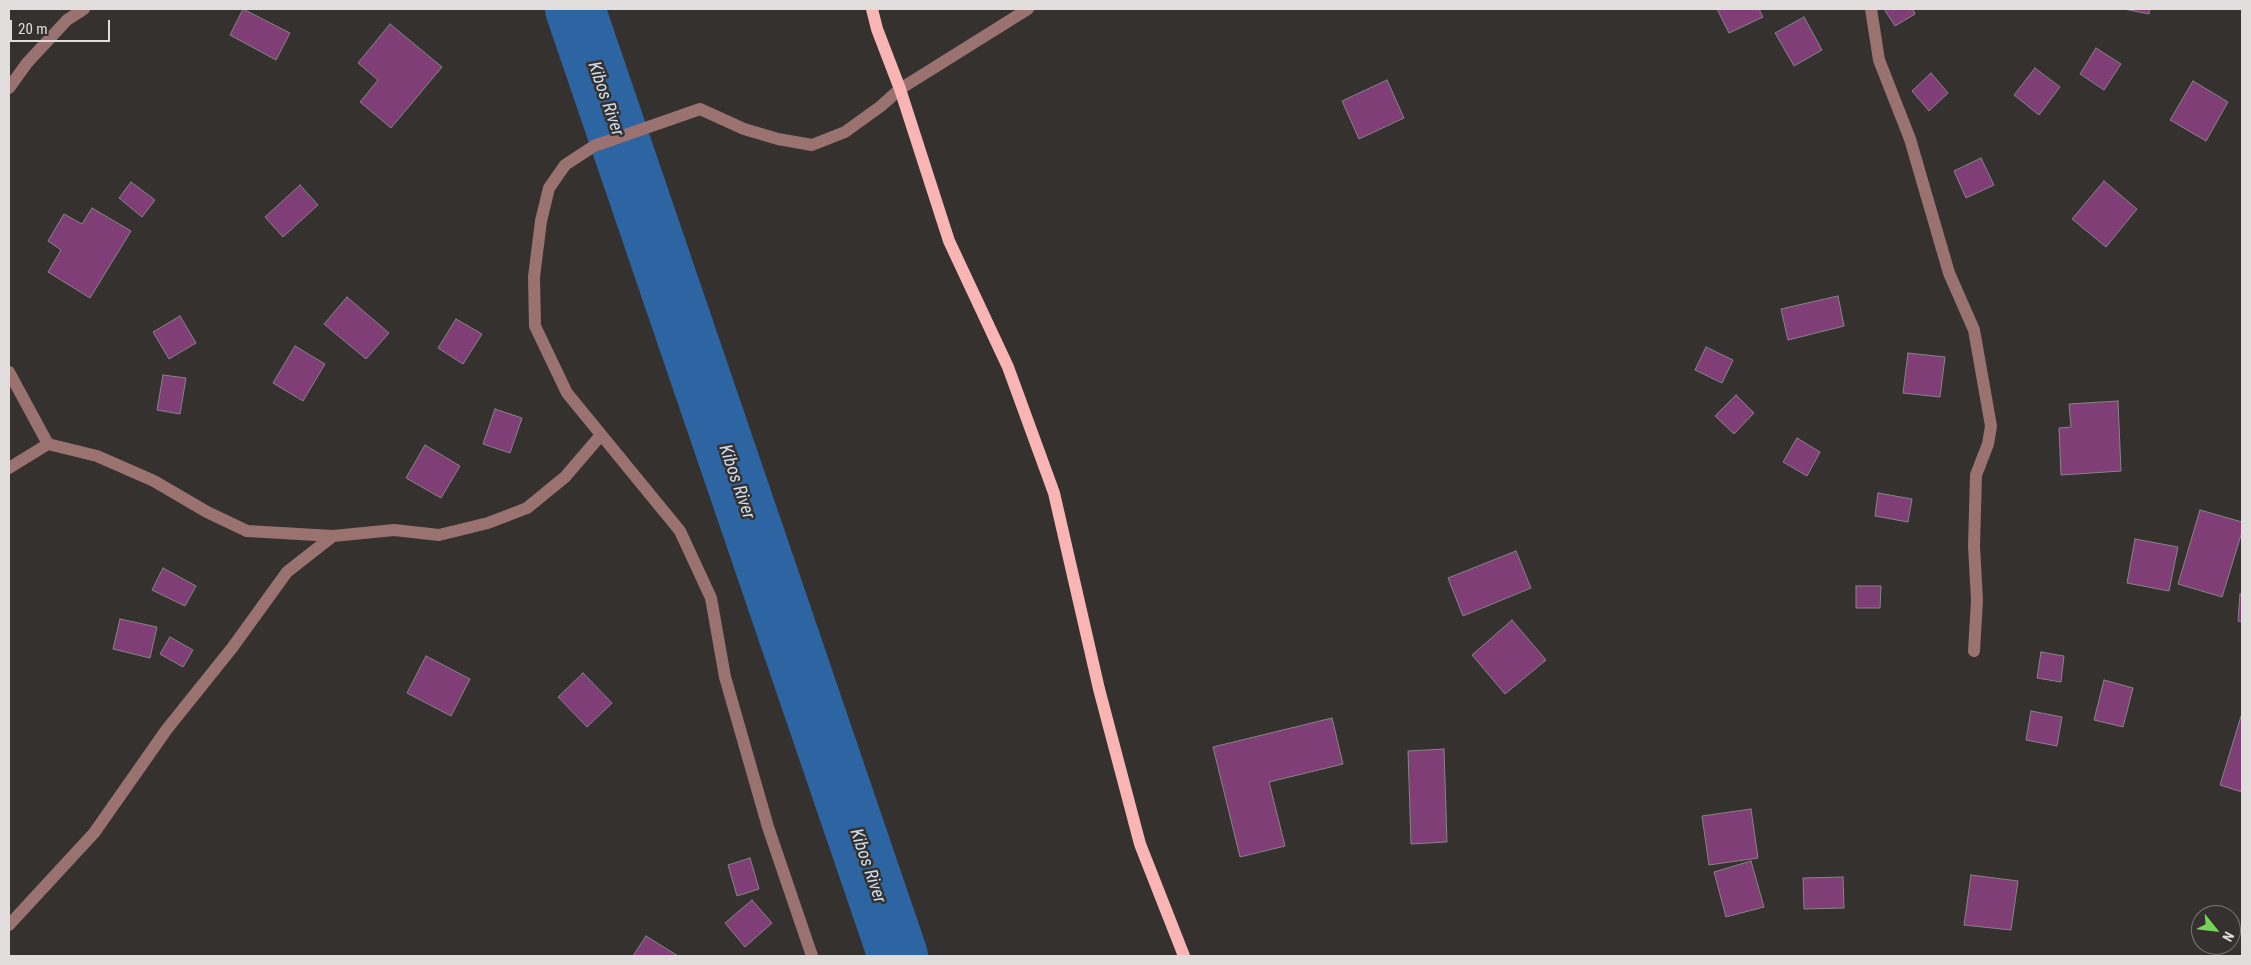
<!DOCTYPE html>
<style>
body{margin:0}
#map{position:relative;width:2251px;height:965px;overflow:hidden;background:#35312f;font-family:"Roboto Condensed",sans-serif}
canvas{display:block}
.frame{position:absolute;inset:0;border:10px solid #e0dddc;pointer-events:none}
.north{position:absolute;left:2191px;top:905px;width:50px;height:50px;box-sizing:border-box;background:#35312f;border:1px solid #797674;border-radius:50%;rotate:119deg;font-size:14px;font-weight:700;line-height:20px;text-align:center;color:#e0dddc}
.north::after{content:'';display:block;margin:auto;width:18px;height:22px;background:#77d259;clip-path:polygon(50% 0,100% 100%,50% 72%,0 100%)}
.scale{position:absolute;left:10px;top:20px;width:100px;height:22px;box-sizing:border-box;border:2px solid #e0dddc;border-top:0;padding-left:6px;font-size:15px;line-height:18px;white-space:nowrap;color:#e0dddc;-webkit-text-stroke:4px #35312f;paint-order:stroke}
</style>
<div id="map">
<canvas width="2251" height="965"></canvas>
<div class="frame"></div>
<div class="north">N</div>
<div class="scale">20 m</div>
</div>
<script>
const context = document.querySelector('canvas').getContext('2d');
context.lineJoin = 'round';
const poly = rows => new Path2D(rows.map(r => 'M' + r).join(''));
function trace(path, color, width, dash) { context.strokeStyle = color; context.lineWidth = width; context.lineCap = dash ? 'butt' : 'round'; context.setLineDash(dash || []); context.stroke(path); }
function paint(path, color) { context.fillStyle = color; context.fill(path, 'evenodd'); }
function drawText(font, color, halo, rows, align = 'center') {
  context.font = font + ' "Roboto Condensed",sans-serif'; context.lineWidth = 5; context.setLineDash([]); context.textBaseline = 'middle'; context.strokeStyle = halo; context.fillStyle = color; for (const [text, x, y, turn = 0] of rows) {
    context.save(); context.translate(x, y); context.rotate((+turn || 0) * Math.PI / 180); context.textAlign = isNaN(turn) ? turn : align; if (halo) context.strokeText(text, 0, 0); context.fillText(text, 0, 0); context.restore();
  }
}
const river = poly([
 [575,9,898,956]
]);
const building = poly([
 [243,9,290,33,276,60,230,35,243,9],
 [1717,9,1759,9,1763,17,1729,33,1717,9],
 [1884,9,1913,9,1915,14,1895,26,1884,9],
 [2124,9,2150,9,2149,14,2124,9],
 [1804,17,1822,50,1794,66,1775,33,1804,17],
 [390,24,442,67,391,128,360,102,378,80,358,63,390,24],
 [2096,48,2121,64,2104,90,2080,74,2096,48],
 [2035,68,2060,87,2039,115,2014,95,2035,68],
 [1931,73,1948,93,1929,111,1912,91,1931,73],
 [1387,80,1404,118,1359,139,1342,101,1387,80],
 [2193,81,2228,102,2206,141,2170,120,2193,81],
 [1981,158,1994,185,1966,198,1954,171,1981,158],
 [2104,181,2137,209,2106,247,2072,219,2104,181],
 [131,182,155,200,142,217,119,198,131,182],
 [300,185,318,205,283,237,265,217,300,185],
 [92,208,131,231,90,298,48,272,61,250,48,241,64,214,82,224,92,208],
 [1838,296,1844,326,1788,340,1781,309,1838,296],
 [347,297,389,333,366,359,324,324,347,297],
 [180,316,196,343,169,359,153,332,180,316],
 [456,319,482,334,463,364,438,348,456,319],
 [295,346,325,364,303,401,273,383,295,346],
 [1706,347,1733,360,1722,383,1695,370,1706,347],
 [1908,353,1945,357,1940,397,1903,393,1908,353],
 [163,375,186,378,180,414,157,410,163,375],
 [1736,395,1754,413,1734,434,1715,416,1736,395],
 [2118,401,2121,471,2061,475,2059,428,2071,427,2069,404,2118,401],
 [495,409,522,418,510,453,483,444,495,409],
 [1797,438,1820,452,1807,476,1783,462,1797,438],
 [425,445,460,466,441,498,406,478,425,445],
 [1878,493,1912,499,1908,522,1875,516,1878,493],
 [2200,510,2242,522,2242,532,2222,597,2178,584,2200,510],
 [2135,539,2178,547,2169,591,2127,583,2135,539],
 [1516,551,1531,588,1463,616,1448,578,1516,551],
 [163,568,196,586,185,606,152,590,163,568],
 [1856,586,1881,586,1880,608,1856,608,1856,586],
 [2240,594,2242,594,2242,622,2238,621,2240,594],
 [120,619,157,627,150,658,113,649,120,619],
 [1512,620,1546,660,1505,694,1472,655,1512,620],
 [170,637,193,650,183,667,160,654,170,637],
 [2041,652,2064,656,2061,682,2037,678,2041,652],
 [426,656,470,679,451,716,407,693,426,656],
 [583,673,612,703,587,727,558,697,583,673],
 [2104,680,2133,688,2123,727,2094,720,2104,680],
 [2031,711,2062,717,2057,746,2026,740,2031,711],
 [2242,713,2242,792,2220,785,2242,713],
 [1332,718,1343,764,1269,782,1285,846,1240,857,1213,747,1332,718],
 [1444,749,1447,842,1411,844,1408,751,1444,749],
 [1751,809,1758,858,1709,865,1702,816,1751,809],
 [750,858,759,889,737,896,728,865,750,858],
 [1751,861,1764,907,1726,917,1714,872,1751,861],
 [1971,875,2018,881,2011,930,1964,925,1971,875],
 [1843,877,1844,908,1804,909,1803,878,1843,877],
 [752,900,772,923,745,947,725,923,752,900],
 [646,936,678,956,633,956,646,936]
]);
const minor = poly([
 [1871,9,1879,60,1910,139,1949,273,1974,330,1991,426,1988,444,1976,475,1974,546,1977,600,1974,651],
 [9,88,27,63,67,20,84,9],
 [9,372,48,444],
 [9,468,48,444,97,456,154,481,207,512,247,531,333,536,394,530,439,535,488,523,527,508,565,477,601,435],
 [9,925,94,833,167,729,232,648,287,572,333,536],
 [812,956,768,827,725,677,711,598,680,531,567,393,535,326,534,277,541,221,549,188,565,165,594,146,700,109,744,129,778,139,812,145,845,132,881,106,900,89,1028,9]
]);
const major = poly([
 [872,9,877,29,900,89,949,241,1008,367,1054,493,1099,689,1140,844,1184,956]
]);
const waterNames = [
 ["Kibos River",605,99,71],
 ["Kibos River",736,482,71],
 ["Kibos River",867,866,71]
];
trace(river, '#2d65a2', 60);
paint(building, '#7f3e75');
trace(building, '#888387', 1);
trace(minor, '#9a7270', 12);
trace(major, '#f8b5b3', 12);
drawText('italic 18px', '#ceddef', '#35312f', waterNames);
</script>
